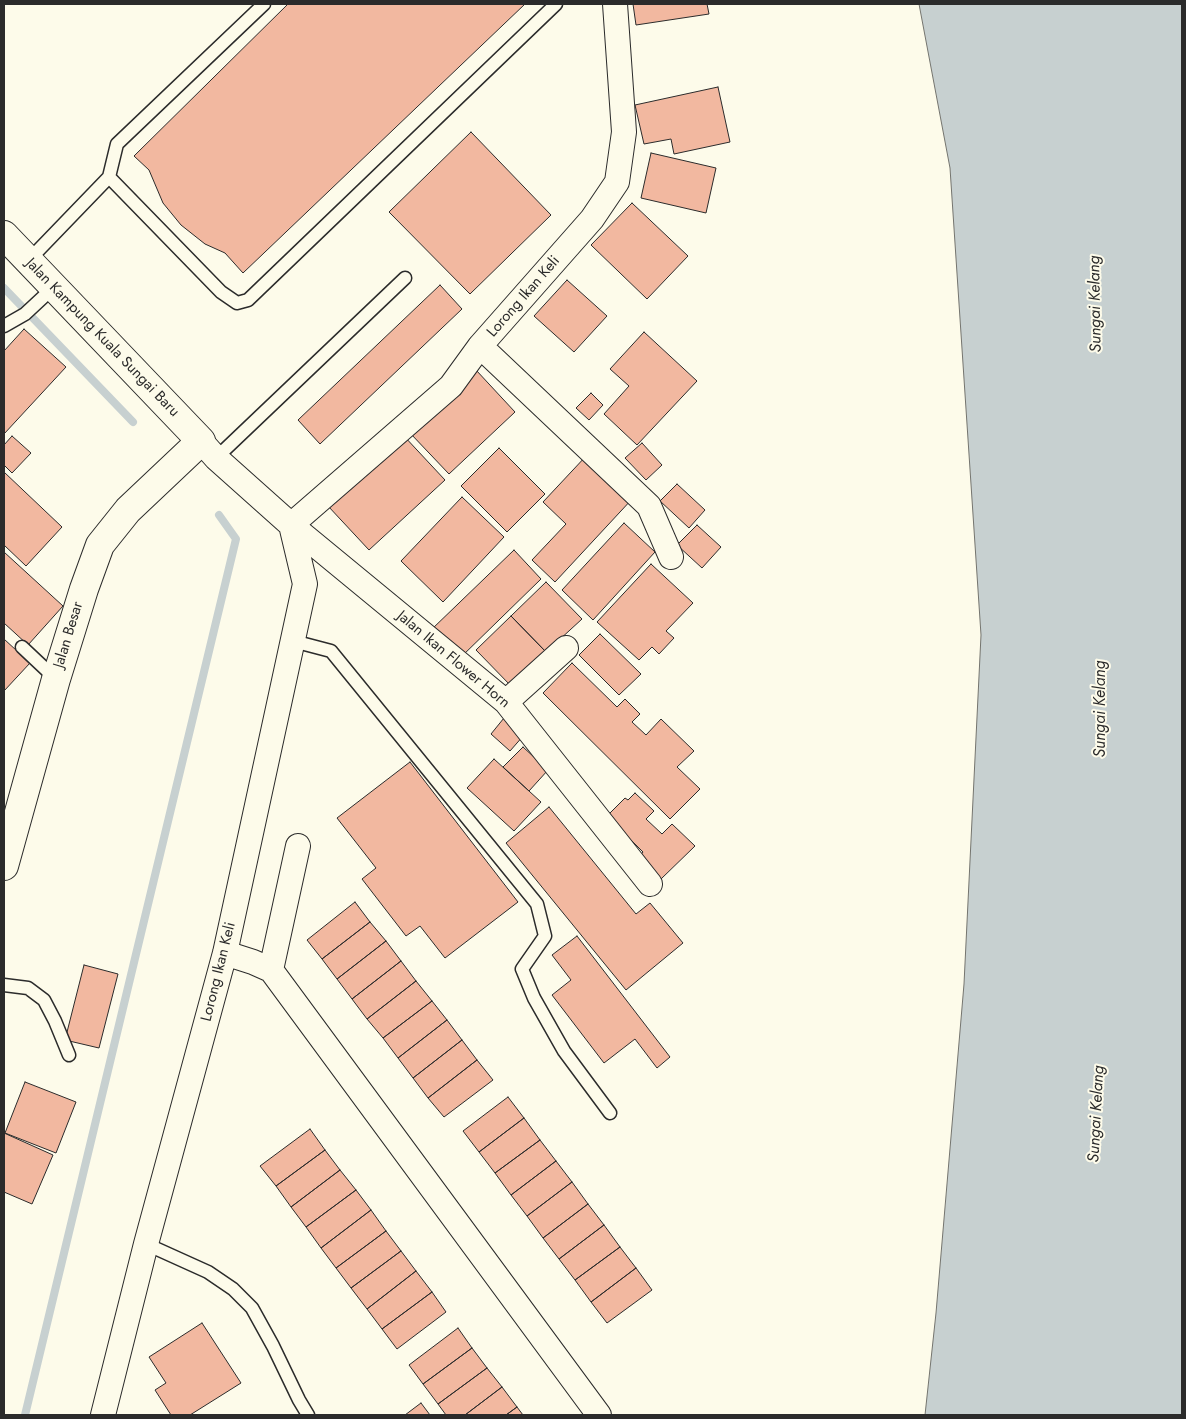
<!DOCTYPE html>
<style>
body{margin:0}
#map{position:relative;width:1186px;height:1419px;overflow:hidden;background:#fdfbea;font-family:Jost,sans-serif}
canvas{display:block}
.frame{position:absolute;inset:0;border:5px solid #2b2b2b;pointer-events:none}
</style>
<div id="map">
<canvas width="1186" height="1419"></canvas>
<div class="frame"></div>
</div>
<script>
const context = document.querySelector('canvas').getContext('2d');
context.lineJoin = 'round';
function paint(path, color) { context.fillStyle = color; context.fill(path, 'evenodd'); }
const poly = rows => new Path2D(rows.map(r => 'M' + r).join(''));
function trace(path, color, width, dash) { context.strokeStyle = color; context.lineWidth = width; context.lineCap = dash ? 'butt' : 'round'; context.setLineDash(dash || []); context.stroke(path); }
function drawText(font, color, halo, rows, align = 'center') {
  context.font = font + ' Jost,sans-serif'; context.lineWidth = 4; context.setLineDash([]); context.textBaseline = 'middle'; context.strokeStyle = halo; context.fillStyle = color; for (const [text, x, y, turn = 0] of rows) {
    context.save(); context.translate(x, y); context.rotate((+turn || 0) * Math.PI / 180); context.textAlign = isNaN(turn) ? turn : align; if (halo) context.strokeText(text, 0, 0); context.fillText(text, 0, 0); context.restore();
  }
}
const water = poly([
 [919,4,1182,4,1182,1415,925,1415,936,1313,964,984,981,635,950,168,919,4]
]);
const stream = poly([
 [4,288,133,422],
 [25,1415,236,539,219,515]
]);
const building = poly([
 [288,4,525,4,243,273,225,253,205,244,181,225,163,203,149,170,134,156,288,4],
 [633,4,707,4,709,14,636,25,633,4],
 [718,87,730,142,674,154,671,139,644,144,635,105,718,87],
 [471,132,551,215,470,294,389,212,471,132],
 [651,153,716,168,706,213,641,198,651,153],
 [632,203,688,256,647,299,591,245,632,203],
 [567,280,607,316,574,352,534,316,567,280],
 [440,285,462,309,320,444,298,420,440,285],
 [24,329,66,367,4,434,4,351,24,329],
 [644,332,697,381,637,445,604,414,629,386,610,369,644,332],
 [476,370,515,412,449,474,410,433,476,370],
 [591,393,603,405,589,420,576,408,591,393],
 [403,435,445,480,369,550,328,506,403,435],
 [12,436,31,453,12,473,4,465,4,445,12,436],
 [642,443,662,465,646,480,625,458,642,443],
 [499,448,545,494,507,532,461,486,499,448],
 [587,455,633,498,555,582,532,560,566,524,543,502,587,455],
 [4,472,62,527,26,566,4,545,4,472],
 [677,484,705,510,689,528,660,501,677,484],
 [462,497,504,537,443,602,401,561,462,497],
 [624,523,655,552,593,620,562,590,624,523],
 [697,525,721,547,702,568,677,545,697,525],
 [514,550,541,579,459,659,431,630,514,550],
 [4,552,63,606,28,645,4,623,4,552],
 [651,564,693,603,666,631,674,638,659,654,652,647,639,660,597,622,651,564],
 [546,582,582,619,546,652,511,616,546,582],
 [511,616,546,652,512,687,476,650,511,616],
 [600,634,641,674,619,695,579,655,600,634],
 [4,639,30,663,4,691,4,639],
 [572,663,617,707,625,699,640,714,632,722,646,735,661,719,694,751,677,767,700,789,670,819,543,693,572,663],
 [504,718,524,735,510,751,491,734,504,718],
 [523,747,548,770,529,791,503,767,523,747],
 [494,759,541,802,514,831,467,788,494,759],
 [410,762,518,902,445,958,420,926,406,936,362,879,376,868,337,818,410,762],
 [635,793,654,811,646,819,662,834,672,824,695,846,661,879,639,857,643,852,607,816,625,798,628,800,635,793],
 [549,807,636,914,650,903,683,943,626,990,506,843,549,807],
 [355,902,370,922,322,959,307,940,355,902],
 [370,922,386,941,337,979,322,959,370,922],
 [577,936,670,1057,657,1068,635,1039,604,1063,552,995,571,980,552,955,577,936],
 [386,941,401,961,352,999,337,979,386,941],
 [401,961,416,981,367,1019,352,999,401,961],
 [84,965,118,974,99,1048,65,1040,84,965],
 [416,981,432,1001,383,1038,367,1019,416,981],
 [432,1001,447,1020,398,1058,383,1038,432,1001],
 [447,1020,462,1040,413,1078,398,1058,447,1020],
 [462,1040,477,1060,428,1098,413,1078,462,1040],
 [477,1060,493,1080,444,1117,428,1098,477,1060],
 [25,1082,76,1102,56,1153,5,1133,25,1082],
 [508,1097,524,1118,479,1152,463,1131,508,1097],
 [524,1118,540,1140,495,1173,479,1152,524,1118],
 [310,1129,325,1150,276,1186,260,1166,310,1129],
 [4,1133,53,1155,32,1204,4,1192,4,1133],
 [540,1140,556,1161,511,1195,495,1173,540,1140],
 [325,1150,340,1170,291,1207,276,1186,325,1150],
 [556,1161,572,1182,527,1216,511,1195,556,1161],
 [340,1170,356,1190,306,1227,291,1207,340,1170],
 [572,1182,588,1204,543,1238,527,1216,572,1182],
 [356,1190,371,1210,321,1248,306,1227,356,1190],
 [588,1204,604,1225,559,1259,543,1238,588,1204],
 [371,1210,386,1231,336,1268,321,1248,371,1210],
 [604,1225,620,1247,575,1280,559,1259,604,1225],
 [386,1231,401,1251,351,1288,336,1268,386,1231],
 [620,1247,636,1268,591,1302,575,1280,620,1247],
 [401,1251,416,1271,367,1309,351,1288,401,1251],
 [636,1268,652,1290,607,1323,591,1302,636,1268],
 [416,1271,432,1292,382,1329,367,1309,416,1271],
 [432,1292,446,1312,397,1349,382,1329,432,1292],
 [202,1323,241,1383,190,1415,171,1415,155,1390,166,1383,149,1357,202,1323],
 [458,1328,472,1348,423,1384,409,1365,458,1328],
 [472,1348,487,1368,438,1404,423,1384,472,1348],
 [487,1368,502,1387,465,1415,446,1415,438,1404,487,1368],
 [502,1387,517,1407,506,1415,465,1415,502,1387],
 [421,1403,430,1415,405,1415,421,1403],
 [517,1407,523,1415,506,1415,517,1407]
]);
const service = poly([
 [109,177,117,144,264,4],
 [28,261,109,177,221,292,237,303,248,300,556,4],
 [4,326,25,314,54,287],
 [216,458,405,278],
 [293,641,331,651,537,904,545,936,522,969,534,998,564,1051,610,1113],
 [22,647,56,679],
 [4,985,28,988,44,1000,55,1021,69,1055],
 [146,1244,208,1272,233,1289,252,1308,273,1346,299,1400,308,1415]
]);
const minor = poly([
 [615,4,624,132,617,182,592,219,480,346,451,386,291,525,506,702,650,884],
 [480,346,649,506,671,557],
 [506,702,566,648],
 [225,953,253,962,271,970,599,1415],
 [271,970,298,846],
 [103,1415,146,1244,225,953,305,584,291,525,216,458,201,441]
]);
const tertiary = poly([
 [4,235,201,441,128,510,100,545,84,589,56,679,4,866]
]);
const streetNames = [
 ["Lorong Ikan Keli",524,297,-49],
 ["Jalan Kampung Kuala Sungai Baru",102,338,46],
 ["Jalan Besar",69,635,-73],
 ["Jalan Ikan Flower Horn",453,660,40],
 ["Lorong Ikan Keli",219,972,-76]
];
const waterNames = [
 ["Sungai Kelang",1096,304,-91],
 ["Sungai Kelang",1101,709,-90],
 ["Sungai Kelang",1097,1114,-87]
];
paint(water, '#c7d0d0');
trace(water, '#74746e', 1);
trace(stream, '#c7d0d0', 8);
paint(building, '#f2b8a0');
trace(building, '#2b2b2b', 1);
trace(service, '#2b2b2b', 15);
trace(minor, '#2b2b2b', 26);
trace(tertiary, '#2b2b2b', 30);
trace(service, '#fdfbea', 12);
trace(minor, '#fdfbea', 24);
trace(tertiary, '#fdfbea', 28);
drawText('15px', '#2b2b2b', '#fdfbea', streetNames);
drawText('italic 16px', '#2b2b2b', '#fdfbea', waterNames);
</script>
